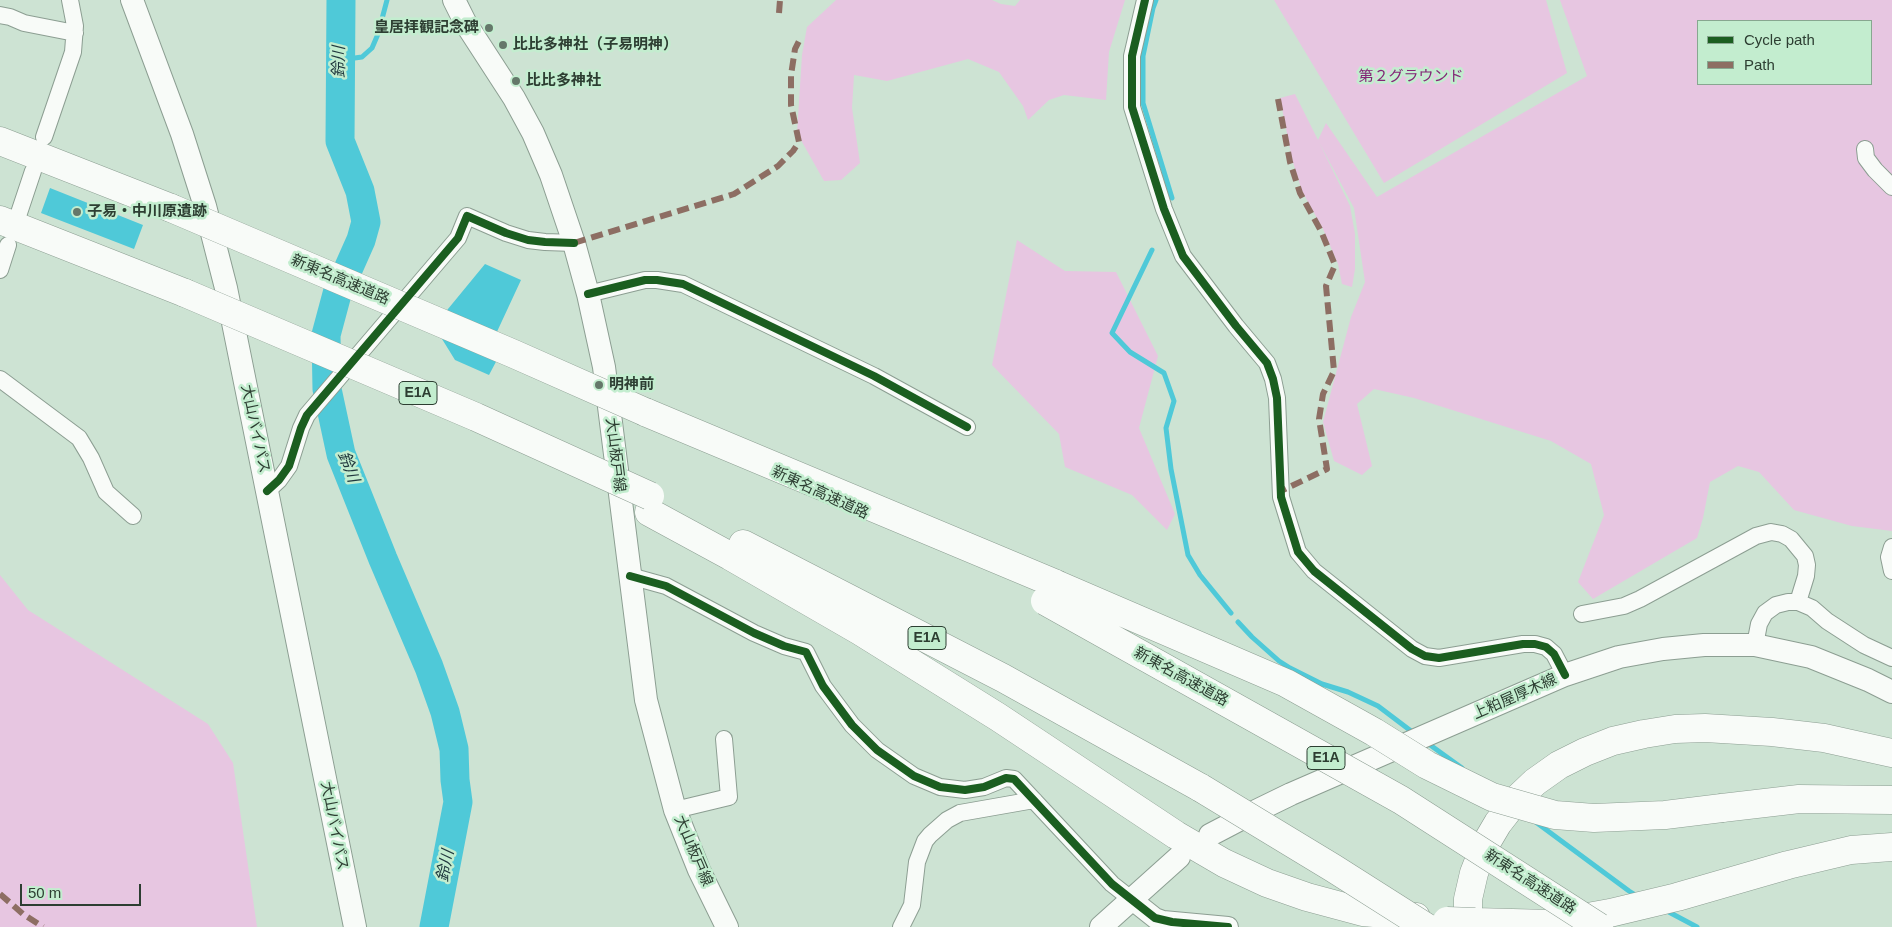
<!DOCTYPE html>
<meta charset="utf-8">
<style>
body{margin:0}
#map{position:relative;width:1892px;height:927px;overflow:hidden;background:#cde3d3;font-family:Helvetica,sans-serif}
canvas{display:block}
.legend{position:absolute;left:1697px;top:20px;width:175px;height:65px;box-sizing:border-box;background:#c3edcf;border:1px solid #87a790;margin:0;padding:6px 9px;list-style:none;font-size:15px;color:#2d3e32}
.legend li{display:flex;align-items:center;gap:10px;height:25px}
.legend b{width:25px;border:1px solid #87a790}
.scale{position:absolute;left:20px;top:884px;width:121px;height:22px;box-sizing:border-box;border:2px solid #2d3e32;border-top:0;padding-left:6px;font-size:15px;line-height:18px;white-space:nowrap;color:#2d3e32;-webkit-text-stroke:4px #c3edcf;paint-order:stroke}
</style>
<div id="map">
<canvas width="1892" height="927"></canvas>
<ul class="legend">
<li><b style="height:6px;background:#1b5e20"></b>Cycle path</li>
<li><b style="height:6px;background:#8d6e63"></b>Path</li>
</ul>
<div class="scale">50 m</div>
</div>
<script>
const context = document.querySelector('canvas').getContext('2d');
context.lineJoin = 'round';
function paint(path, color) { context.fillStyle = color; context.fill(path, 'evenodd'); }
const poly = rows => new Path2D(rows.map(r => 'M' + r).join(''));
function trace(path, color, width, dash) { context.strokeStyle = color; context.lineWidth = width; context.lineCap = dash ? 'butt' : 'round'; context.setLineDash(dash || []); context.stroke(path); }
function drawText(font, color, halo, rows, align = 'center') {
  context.font = font + ' Helvetica,"Noto Sans JP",sans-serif'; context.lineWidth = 5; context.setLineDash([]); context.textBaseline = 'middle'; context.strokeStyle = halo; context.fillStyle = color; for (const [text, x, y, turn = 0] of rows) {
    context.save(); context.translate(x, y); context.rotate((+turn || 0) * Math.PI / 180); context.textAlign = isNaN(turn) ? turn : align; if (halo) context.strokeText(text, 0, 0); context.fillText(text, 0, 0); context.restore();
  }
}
const green = poly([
 [836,0,992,0,1001,4,1015,6,1020,0,1125,0,1109,52,1106,100,1064,95,1049,100,1028,120,1023,106,999,72,968,59,887,81,854,75,852,108,860,163,841,180,824,181,797,133,802,55,807,27],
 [1274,0,1546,0,1567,73,1384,183],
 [1560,0,1892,0,1892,531,1852,526,1794,510,1759,472,1738,466,1710,482,1703,518,1697,538,1593,599,1578,582,1604,515,1591,464,1551,441,1414,398,1374,389,1357,404,1372,466,1362,475,1334,461,1323,422,1351,317,1365,282,1354,208,1319,142,1350,206,1355,234,1355,269,1352,287,1342,284,1338,264,1323,229,1302,191,1292,159,1280,98,1295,94,1318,140,1326,123,1377,197,1587,76],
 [1698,21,1871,21,1871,84,1698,84],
 [1017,240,1065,271,1116,272,1158,356,1139,428,1175,514,1167,530,1132,495,1065,467,1059,434,992,365],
 [0,575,28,610,208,724,233,763,257,927,0,927]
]);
const water = poly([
 [50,188,143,225,134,249,41,213],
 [485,264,521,280,495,336,507,341,489,375,455,360,434,326]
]);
const stream = poly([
 [1156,0,1153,8,1143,56,1143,103,1172,198],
 [340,60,362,57,372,48,378,34,387,0],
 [1152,250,1112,333,1130,352,1164,373,1174,401,1166,428,1171,469,1188,555,1200,575,1231,613],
 [1238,622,1252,637,1279,661,1290,668,1322,684,1348,692,1378,706,1415,734],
 [1426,742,1462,768],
 [1533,820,1629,891,1637,896],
 [1665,910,1697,927]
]);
const river = poly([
 [341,0,340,141,360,191,366,222,361,240,337,294,326,335,327,389,341,454,383,559,429,667,445,712,454,749,455,780,458,802,434,927]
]);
const minor = poly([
 [1145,0,1132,56,1132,107,1164,209,1183,256,1236,326,1267,363,1273,379,1277,398,1281,497,1298,552,1314,571,1412,649,1425,656,1439,658,1523,644,1535,644,1546,647,1554,654,1565,675],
 [0,15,10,17,24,23,75,33],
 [44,137,73,52,75,26,70,0],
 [1865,149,1866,158,1875,170,1892,187],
 [19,213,33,171],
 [0,270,8,245],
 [588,294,645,280,657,280,683,284,874,376,967,427],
 [0,379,79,438,91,458,106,492,133,516],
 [267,491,279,480,289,466,301,428,307,415,458,238,467,216,506,233,528,240,545,242,574,243],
 [1892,547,1889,557,1892,571],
 [630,576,666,586,754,633,784,646,806,652,823,686,852,725,877,750,914,776,940,787,965,790,984,787,1006,778,1014,779,1112,884,1131,899],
 [1582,614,1624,606,1640,599,1756,536,1771,532,1782,534,1791,539,1805,556,1807,565,1806,576,1798,602],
 [1755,645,1759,624,1765,613,1776,605,1788,602,1798,602,1812,608,1827,621,1864,645,1892,658],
 [675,810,729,797,724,739],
 [901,927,912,905,917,862,925,841,930,835,947,820,960,813,1034,800]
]);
const tertiary = poly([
 [1131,899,1155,918,1163,921,1228,927]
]);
const secondary = poly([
 [132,0,182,134,205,206,226,288,355,927],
 [454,0,466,24,514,98,533,133,551,175,574,243,588,294,604,367,646,700,675,810,699,870,727,927],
 [1210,835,1254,812,1291,794,1565,675,1619,657,1663,649,1704,645,1755,645,1811,657,1868,680,1892,692],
 [1101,927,1179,857]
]);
const motorway = poly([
 [0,141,171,208],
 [0,220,185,293],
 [645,412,1056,584],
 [649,512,730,556,860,631,998,717,1176,835,1224,863,1267,883,1307,897,1363,912,1416,917],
 [743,544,1003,678,1201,788],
 [1722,808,1799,799,1892,800],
 [1475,922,1549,924,1610,913,1677,897,1788,865,1851,850,1892,847],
 [1468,927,1468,899,1474,873,1485,845,1498,823,1516,800,1535,782,1559,765,1585,752,1613,741,1644,734,1675,729,1705,728,1772,732,1824,738,1892,753]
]);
const motorwayBridge = poly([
 [171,208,514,354,645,412],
 [185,293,476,417,650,496],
 [1056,584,1286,683,1374,732,1427,765,1492,797,1555,815,1594,818,1665,815,1722,808],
 [1045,601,1401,800,1599,927],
 [1201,788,1333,868,1426,927],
 [1447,921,1475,922]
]);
const quiet = poly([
 [779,13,780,0],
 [1278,99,1290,162,1300,193,1321,231,1335,265,1326,286,1334,371,1323,394,1319,419,1327,469,1281,491],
 [574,243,734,194,778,166,793,151,799,142,791,105,791,75,795,49,801,37],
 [0,894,23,914,43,927]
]);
const cycleway = poly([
 [1145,0,1132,56,1132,107,1164,209,1183,256,1236,326,1267,363,1273,379,1277,398,1281,497,1298,552,1314,571,1412,649,1425,656,1439,658,1523,644,1535,644,1546,647,1554,654,1565,675],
 [588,294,645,280,657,280,683,284,874,376,967,427],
 [267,491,279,480,289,466,301,428,307,415,458,238,467,216,506,233,528,240,545,242,574,243],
 [630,576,666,586,754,633,784,646,806,652,823,686,852,725,877,750,914,776,940,787,965,790,984,787,1006,778,1014,779,1112,884,1155,918,1172,922,1228,927]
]);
const markers = [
 [489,28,5,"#65786a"],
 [503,45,5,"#65786a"],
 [516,81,5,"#65786a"],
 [77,212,5,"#65786a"],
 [599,385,5,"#65786a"]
];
const shields = [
 [418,393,38],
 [927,638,38],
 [1326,758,38]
];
const shieldNames = [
 ["E1A",418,393],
 ["E1A",927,638],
 ["E1A",1326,758]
];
const poiNames = [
 ["皇居拝観記念碑",479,28,"right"],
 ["比比多神社（子易明神）",513,45],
 ["比比多神社",526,81],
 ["子易・中川原遺跡",87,212],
 ["明神前",609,385]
];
const parkNames = [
 ["第２グラウンド",1411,77]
];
const streetNames = [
 ["新東名高速道路",340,280,23],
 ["大山バイパス",255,429,78],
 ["大山板戸線",615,455,83],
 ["新東名高速道路",820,493,25],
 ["新東名高速道路",1181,677,29],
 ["上粕屋厚木線",1515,697,-24],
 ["大山バイパス",334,826,79],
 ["大山板戸線",693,851,67],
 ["新東名高速道路",1530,882,33]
];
const waterNames = [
 ["鈴川",340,62,-90],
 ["鈴川",348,467,69],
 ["鈴川",446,866,-79]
];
paint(green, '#e7c6e1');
paint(water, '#4fc9d8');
trace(stream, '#4fc9d8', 5);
trace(river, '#4fc9d8', 29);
trace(minor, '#8c9e92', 18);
trace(tertiary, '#8c9e92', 22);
trace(secondary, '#8c9e92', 24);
trace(motorway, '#8c9e92', 29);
trace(minor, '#f8fbf8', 16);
trace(tertiary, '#f8fbf8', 20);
trace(secondary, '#f8fbf8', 22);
trace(motorway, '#f8fbf8', 28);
trace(motorwayBridge, '#8c9e92', 29, []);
trace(motorwayBridge, '#f8fbf8', 28);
trace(quiet, '#8d6e63', 6, [12, 6]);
trace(cycleway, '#1b5e20', 8);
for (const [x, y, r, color] of markers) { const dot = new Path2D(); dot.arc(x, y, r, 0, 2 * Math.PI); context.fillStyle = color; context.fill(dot); trace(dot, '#c3edcf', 2); }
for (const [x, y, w] of shields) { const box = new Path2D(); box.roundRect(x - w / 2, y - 11.5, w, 23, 4); context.fillStyle = '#c3edcf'; context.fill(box); trace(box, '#2d3e32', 1); }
drawText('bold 14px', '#2d3e32', null, shieldNames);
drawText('bold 15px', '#2d3e32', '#c3edcf', poiNames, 'left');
drawText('15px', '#832676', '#c3edcf', parkNames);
drawText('15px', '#2d3e32', '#c3edcf', streetNames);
drawText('italic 16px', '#20383e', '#c3edcf', waterNames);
</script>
